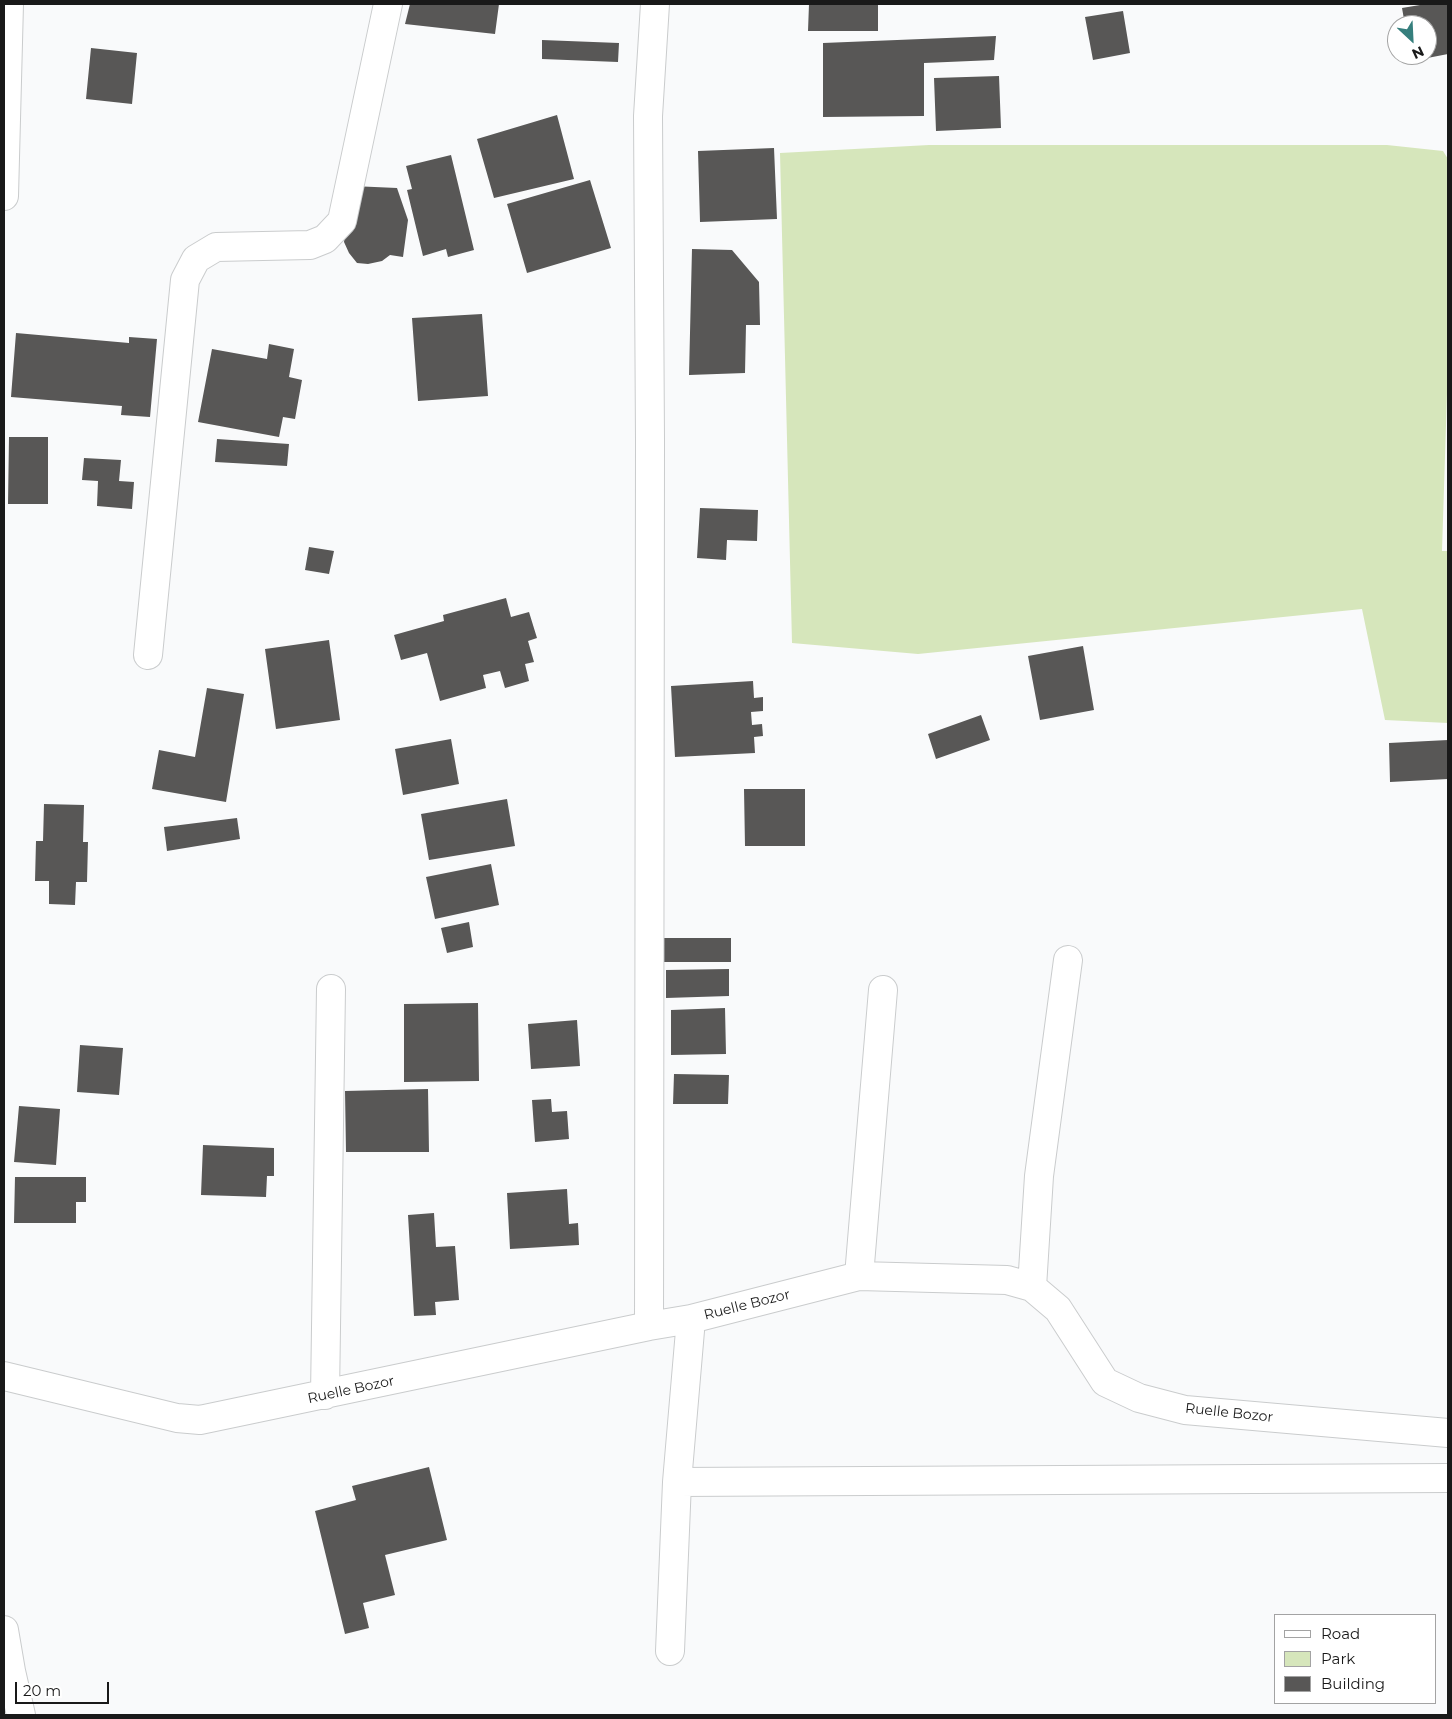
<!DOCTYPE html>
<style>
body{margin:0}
#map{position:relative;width:1452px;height:1719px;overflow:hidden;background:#f9fafb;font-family:Montserrat,sans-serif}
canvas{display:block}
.frame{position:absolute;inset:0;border:5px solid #191919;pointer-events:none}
.legend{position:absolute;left:1274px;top:1614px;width:162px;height:90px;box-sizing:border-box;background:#fff;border:1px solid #a3a3a3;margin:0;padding:6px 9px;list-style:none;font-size:15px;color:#191919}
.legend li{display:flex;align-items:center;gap:10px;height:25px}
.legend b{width:25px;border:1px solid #a3a3a3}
.north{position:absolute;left:1387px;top:15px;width:50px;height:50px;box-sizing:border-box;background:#fff;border:1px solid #a3a3a3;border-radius:50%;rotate:155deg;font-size:14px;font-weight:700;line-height:20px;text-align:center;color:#191919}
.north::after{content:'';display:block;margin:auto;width:18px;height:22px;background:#367f7d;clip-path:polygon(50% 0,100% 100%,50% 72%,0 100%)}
.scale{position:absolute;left:15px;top:1682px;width:94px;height:22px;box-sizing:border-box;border:2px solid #191919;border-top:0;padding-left:6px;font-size:15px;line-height:18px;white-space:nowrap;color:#191919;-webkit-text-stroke:4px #fff;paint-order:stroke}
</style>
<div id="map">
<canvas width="1452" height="1719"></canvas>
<div class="frame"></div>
<ul class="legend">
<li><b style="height:6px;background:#fff"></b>Road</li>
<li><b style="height:14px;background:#d6e6bb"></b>Park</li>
<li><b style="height:14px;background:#585756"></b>Building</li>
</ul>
<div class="north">N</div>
<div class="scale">20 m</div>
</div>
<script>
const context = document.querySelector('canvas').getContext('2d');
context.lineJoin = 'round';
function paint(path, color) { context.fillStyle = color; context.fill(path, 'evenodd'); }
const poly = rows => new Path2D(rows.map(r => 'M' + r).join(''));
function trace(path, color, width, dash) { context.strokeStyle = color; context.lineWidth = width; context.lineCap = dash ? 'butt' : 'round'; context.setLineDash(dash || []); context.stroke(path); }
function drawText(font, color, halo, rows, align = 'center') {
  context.font = font + ' Montserrat,sans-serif'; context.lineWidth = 5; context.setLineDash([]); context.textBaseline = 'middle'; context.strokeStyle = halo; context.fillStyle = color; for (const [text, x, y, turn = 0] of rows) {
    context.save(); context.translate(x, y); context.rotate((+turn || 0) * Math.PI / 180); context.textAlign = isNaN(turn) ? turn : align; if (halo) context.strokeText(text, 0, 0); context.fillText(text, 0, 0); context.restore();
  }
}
const green = poly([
 [929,145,1387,145,1443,151,1448,159,1448,362,1442,551,1448,551,1448,723,1385,720,1362,609,918,654,792,643,780,153]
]);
const building = poly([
 [410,4,499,4,495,34,405,24],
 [809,4,878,4,878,31,808,31],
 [1426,4,1448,4,1448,54,1412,61,1411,55,1427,55,1427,25,1405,25,1402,8],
 [1123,11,1130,53,1093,60,1085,17],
 [996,36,994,60,924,63,924,116,823,117,823,43],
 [542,40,619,43,618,62,542,59],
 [91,48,137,53,132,104,86,99],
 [999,76,1001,128,936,131,934,78],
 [557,115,574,179,494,198,477,139],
 [774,148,777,219,700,222,698,151],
 [451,155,474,250,448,257,446,249,423,256,407,190,412,189,406,166],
 [590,180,611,248,527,273,507,204],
 [352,186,397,188,408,220,403,257,390,255,382,261,368,264,357,263,349,253,344,242],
 [692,249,732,250,759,282,760,325,746,325,745,373,689,375],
 [482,314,488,396,418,401,412,318],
 [16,333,129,343,129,337,157,339,150,417,121,415,122,406,11,397],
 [269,344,294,349,289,377,302,380,295,419,283,417,279,437,198,422,212,349,267,359],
 [9,437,48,437,48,504,8,504],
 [217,439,289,444,287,466,215,462],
 [84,458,121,460,119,481,134,482,132,509,97,506,98,481,82,480],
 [700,508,758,510,757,541,727,540,726,560,697,558],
 [309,547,334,551,329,574,305,570],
 [506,598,511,617,529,612,537,638,528,641,534,662,525,664,529,681,505,688,500,671,483,675,486,688,440,701,427,653,401,660,394,635,444,621,443,615],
 [329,640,340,720,276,729,265,649],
 [1083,646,1094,710,1040,720,1028,656],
 [753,681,754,698,763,697,763,711,751,712,752,725,762,724,763,736,754,737,755,753,675,757,671,686],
 [207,688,244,694,226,802,152,789,159,750,195,757],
 [981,715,990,740,936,759,928,734],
 [451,739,459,784,403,795,395,749],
 [1448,740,1448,779,1390,782,1389,743],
 [744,789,805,789,805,846,745,846],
 [507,799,515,846,429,860,421,814],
 [44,804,84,805,83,842,88,842,87,882,76,882,75,905,49,904,49,881,35,881,36,841,43,841],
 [237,818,240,839,167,851,164,827],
 [491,864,499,905,435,919,426,877],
 [469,922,473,947,447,953,441,928],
 [663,938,731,938,731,962,663,962],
 [729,969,729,996,666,998,666,970],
 [478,1003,479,1081,404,1082,404,1004],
 [725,1008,726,1054,671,1055,671,1010],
 [577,1020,580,1066,531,1069,528,1024],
 [80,1045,123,1048,119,1095,77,1092],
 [674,1074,729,1075,728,1104,673,1104],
 [428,1089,429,1152,346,1152,345,1091],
 [551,1099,552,1112,567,1111,569,1139,535,1142,532,1100],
 [19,1106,60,1109,56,1165,14,1162],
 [203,1145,274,1148,274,1176,267,1176,266,1197,201,1195],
 [15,1177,86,1177,86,1202,76,1202,76,1223,14,1223],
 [567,1189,569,1224,578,1223,579,1245,510,1249,507,1193],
 [434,1213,436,1247,455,1246,459,1300,435,1302,436,1315,414,1316,408,1215],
 [429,1467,447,1540,385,1555,395,1595,363,1603,369,1628,345,1634,315,1511,356,1500,352,1486]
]);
const street = poly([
 [4,196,9,4],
 [148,655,185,280,196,259,216,247,310,245,325,239,342,221,388,4],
 [859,1276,883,990],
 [1032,1287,1039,1176,1068,960],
 [649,1326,650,440,648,116,655,4],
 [4,1376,177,1418,200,1420,649,1326,691,1319,859,1276,1007,1280,1032,1287,1058,1309,1105,1382,1139,1398,1185,1410,1448,1433],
 [325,1395,331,989],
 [677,1482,1448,1478],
 [4,1630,11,1671,21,1715],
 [670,1651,677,1482,691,1319]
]);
const streetNames = [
 ["Ruelle Bozor",747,1305,-14],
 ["Ruelle Bozor",351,1390,-12],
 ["Ruelle Bozor",1229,1413,6]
];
paint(green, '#d6e6bb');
paint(building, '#585756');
trace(street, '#cacccd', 30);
trace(street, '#fff', 28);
drawText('14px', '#191919', '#fff', streetNames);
</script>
